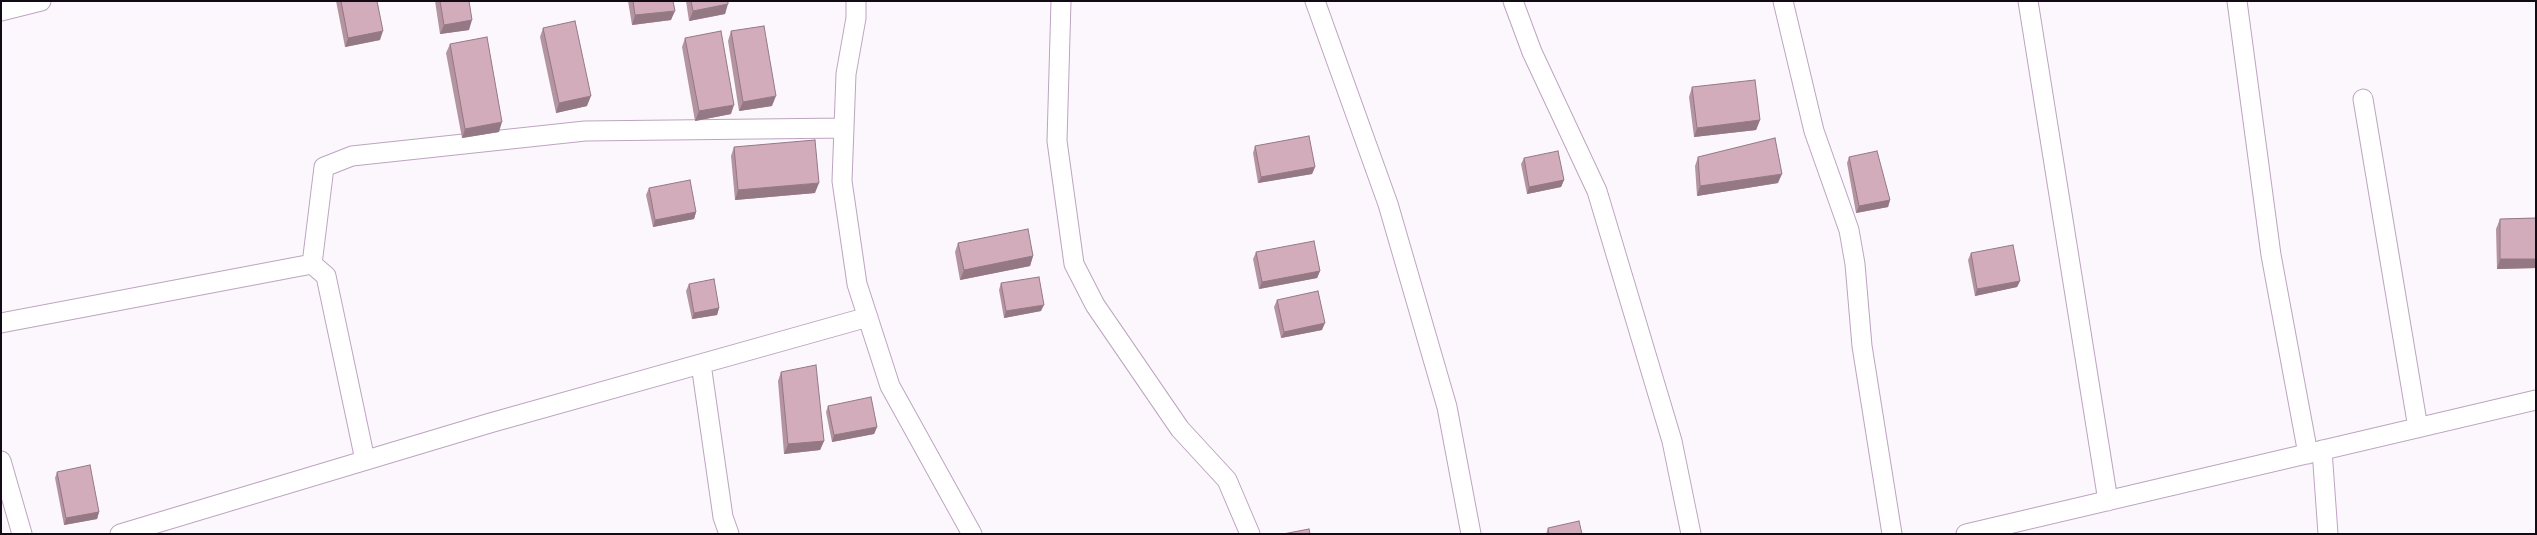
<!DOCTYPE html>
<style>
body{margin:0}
#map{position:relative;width:2537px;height:535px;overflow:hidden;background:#fcf7fd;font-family:"Nunito Sans",sans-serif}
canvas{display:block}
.frame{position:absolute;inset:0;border:2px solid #120a14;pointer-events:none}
</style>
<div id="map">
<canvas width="2537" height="535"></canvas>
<div class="frame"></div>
</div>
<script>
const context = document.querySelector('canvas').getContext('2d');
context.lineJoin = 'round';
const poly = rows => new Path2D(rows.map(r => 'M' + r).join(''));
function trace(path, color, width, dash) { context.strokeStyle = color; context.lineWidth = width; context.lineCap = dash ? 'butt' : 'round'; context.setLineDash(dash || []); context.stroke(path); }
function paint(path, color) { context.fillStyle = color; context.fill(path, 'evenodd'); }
const street = poly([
 [856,1,856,18,846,74,842,181,857,284,890,386,972,534],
 [1061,1,1057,141,1074,264,1095,305,1180,429,1227,480,1250,534],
 [1315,1,1388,204,1447,407,1471,534],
 [1513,1,1532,52,1597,191,1672,441,1691,534],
 [1783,1,1814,131,1849,230,1855,264,1862,346,1892,534],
 [2028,1,2108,501],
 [2237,1,2271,255,2308,454],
 [1,11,41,1],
 [2363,99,2418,428],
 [312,264,324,167,352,156,585,131,844,128],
 [1,323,312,264,326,276,365,460],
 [701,364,723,517,729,534],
 [2322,450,2328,534],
 [1,461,22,534],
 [120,534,490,423,868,317],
 [1966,534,2536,400]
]);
const wall = poly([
 [336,1,377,1,380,40,345,47],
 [435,1,469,1,469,30,440,34],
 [628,1,673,1,671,20,632,25],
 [686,1,728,1,725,14,689,21],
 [543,28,587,106,556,113,540,37],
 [731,31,772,106,739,111,728,41],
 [685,38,731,114,695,121,682,47],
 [450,44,499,132,462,138,446,53],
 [1692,87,1760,120,1756,130,1694,137,1689,97],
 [1255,146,1315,167,1312,174,1258,183,1253,153],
 [734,147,815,193,735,200,731,156],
 [1698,157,1778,183,1697,196,1695,166],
 [1849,157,1890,200,1888,207,1856,213,1847,163],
 [1524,158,1564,180,1561,187,1527,194,1521,164],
 [649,188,696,212,694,219,653,227,646,195],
 [2536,218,2536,268,2497,269,2496,229,2500,219],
 [958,243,1033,256,1030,266,960,280,955,252],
 [1256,252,1320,271,1317,278,1259,289,1253,259],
 [1971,253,2020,281,2017,287,1975,296,1968,260],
 [1001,283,1041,311,1004,318,999,290],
 [689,284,719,308,717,315,692,319,686,291],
 [1277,300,1322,330,1281,338,1274,307],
 [781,372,824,441,820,450,784,454,778,381],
 [828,406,877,427,874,434,832,442,826,412],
 [57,472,99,512,97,519,64,525,55,478],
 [1548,528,1582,534,1546,534]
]);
const shadedWall = poly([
 [728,4,725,14,689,21,693,11],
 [675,11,671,20,632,25,635,15],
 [472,20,469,30,440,34,444,25],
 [383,31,380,40,345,47,348,38],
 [591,96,587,106,556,113,559,103],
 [776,96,772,106,739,111,743,102],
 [734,105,731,114,695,121,699,111],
 [1760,120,1756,130,1694,137,1697,128],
 [502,122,499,132,462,138,465,129],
 [1315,167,1312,174,1258,183,1261,177],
 [1782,174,1778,183,1697,196,1700,186],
 [1564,180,1561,187,1527,194,1529,187],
 [819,183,815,193,735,200,738,190],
 [1890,200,1888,207,1856,213,1859,206],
 [696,212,694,219,653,227,655,220],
 [1033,256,1030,266,960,280,964,270],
 [2500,259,2536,259,2536,268,2497,269],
 [1320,271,1317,278,1259,289,1262,282],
 [2020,281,2017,287,1975,296,1977,289],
 [1044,305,1041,311,1004,318,1006,311],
 [719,308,717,315,692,319,694,313],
 [1325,323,1322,330,1281,338,1284,332],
 [877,427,874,434,832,442,834,435],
 [824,441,820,450,784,454,788,444],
 [99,512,97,519,64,525,66,518]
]);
const building = poly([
 [341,1,377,1,383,31,348,38,341,1],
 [440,1,469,1,472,20,444,25,440,1],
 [633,1,673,1,675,11,635,15,633,1],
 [691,1,728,1,728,4,693,11,691,1],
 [575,21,591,96,559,103,543,28,575,21],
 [764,26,776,96,743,102,731,31,764,26],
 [721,31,734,105,699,111,685,38,721,31],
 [487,37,502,122,465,129,450,44,487,37],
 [1755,80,1760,120,1697,128,1692,87,1755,80],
 [1309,136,1315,167,1261,177,1255,146,1309,136],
 [1775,138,1782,174,1700,186,1698,157,1775,138],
 [815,140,819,183,738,190,734,147,815,140],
 [1558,151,1564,180,1529,187,1524,158,1558,151],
 [1877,151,1890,200,1859,206,1849,157,1877,151],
 [690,180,696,212,655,220,649,188,690,180],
 [2536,218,2536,259,2500,259,2500,219,2536,218],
 [1028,229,1033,256,964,270,958,243,1028,229],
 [1314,241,1320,271,1262,282,1256,252,1314,241],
 [2013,245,2020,281,1977,289,1971,253,2013,245],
 [1039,277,1044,305,1006,311,1001,283,1039,277],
 [714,279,719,308,694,313,689,284,714,279],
 [1318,291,1325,323,1284,332,1277,300,1318,291],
 [816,365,824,441,788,444,781,372,816,365],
 [871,397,877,427,834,435,828,406,871,397],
 [90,465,99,512,66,518,57,472,90,465],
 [1579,521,1582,534,1549,534,1548,528,1579,521],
 [1309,529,1310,534,1283,534,1309,529]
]);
trace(street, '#bda4c1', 21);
trace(street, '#fff', 19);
paint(wall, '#b594a2');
paint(shadedWall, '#947884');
paint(building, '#d3acbc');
trace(building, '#947884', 1);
</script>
